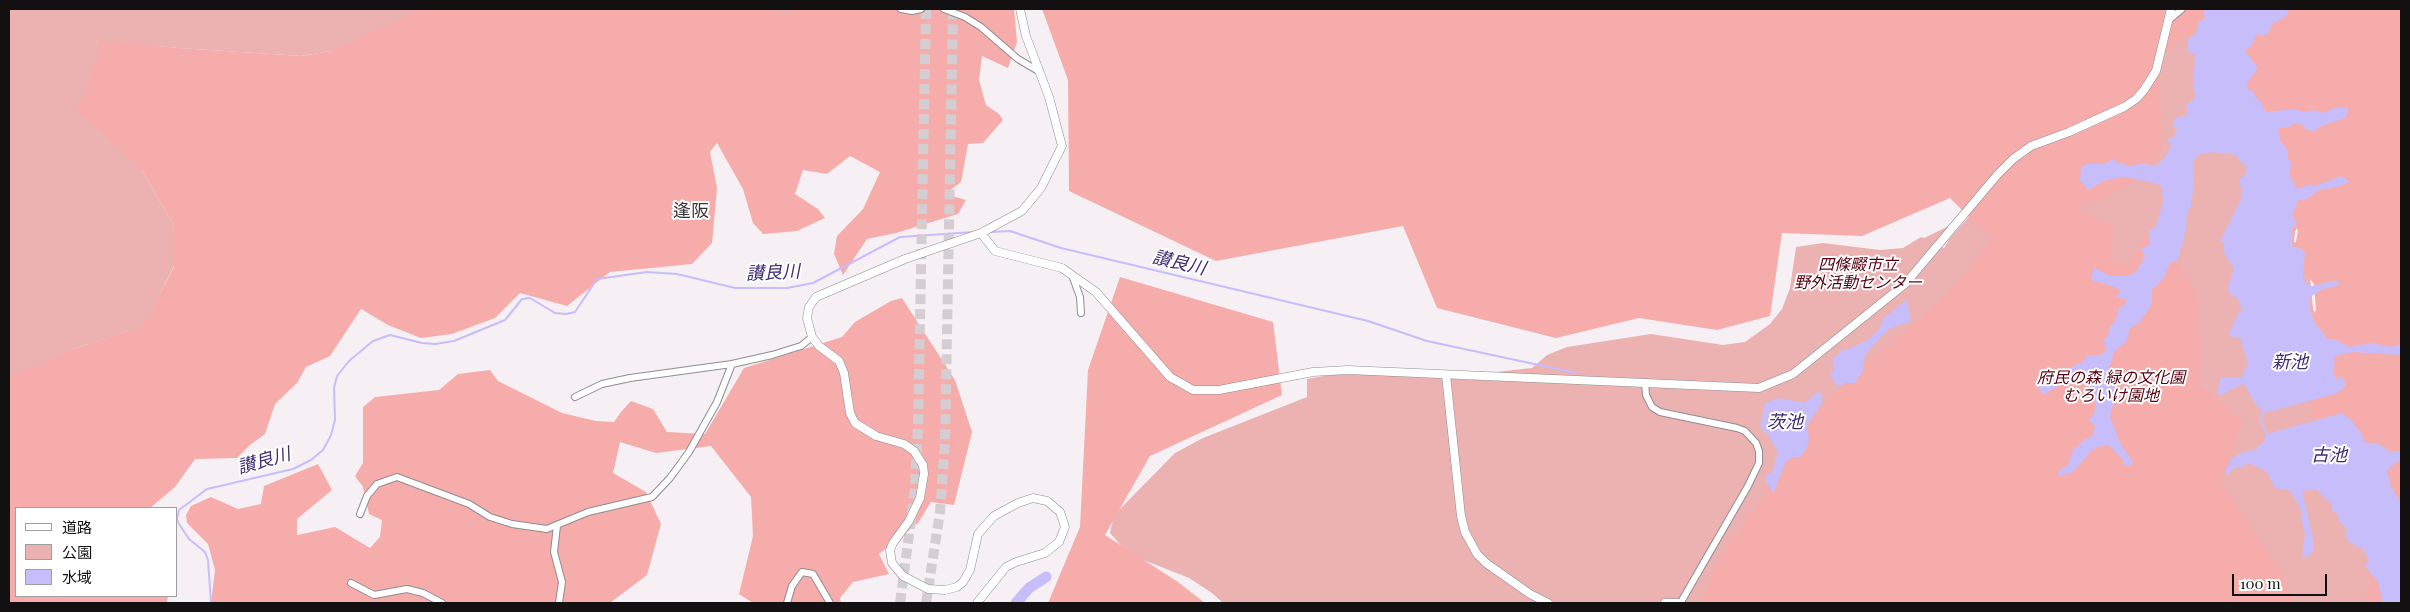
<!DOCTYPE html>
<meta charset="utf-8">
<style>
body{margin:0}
#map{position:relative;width:2410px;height:612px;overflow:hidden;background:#f6f0f4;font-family:"Playfair Display","Noto Sans JP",serif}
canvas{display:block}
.frame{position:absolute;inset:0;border:10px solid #121011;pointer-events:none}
.legend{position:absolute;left:15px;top:507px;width:162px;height:90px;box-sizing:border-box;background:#fff;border:1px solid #a09fa0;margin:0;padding:6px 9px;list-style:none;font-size:15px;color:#121011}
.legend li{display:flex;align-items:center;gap:10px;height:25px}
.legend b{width:25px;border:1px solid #a09fa0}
.scale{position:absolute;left:2232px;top:574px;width:95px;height:22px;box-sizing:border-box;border:2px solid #121011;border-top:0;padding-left:6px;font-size:15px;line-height:18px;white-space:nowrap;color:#121011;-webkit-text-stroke:4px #fff;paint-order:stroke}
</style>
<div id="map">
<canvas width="2410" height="612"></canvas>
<div class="frame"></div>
<ul class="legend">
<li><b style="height:6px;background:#fff"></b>道路</li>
<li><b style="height:14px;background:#ebb2b1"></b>公園</li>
<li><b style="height:14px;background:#c7bdfb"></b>水域</li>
</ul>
<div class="scale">100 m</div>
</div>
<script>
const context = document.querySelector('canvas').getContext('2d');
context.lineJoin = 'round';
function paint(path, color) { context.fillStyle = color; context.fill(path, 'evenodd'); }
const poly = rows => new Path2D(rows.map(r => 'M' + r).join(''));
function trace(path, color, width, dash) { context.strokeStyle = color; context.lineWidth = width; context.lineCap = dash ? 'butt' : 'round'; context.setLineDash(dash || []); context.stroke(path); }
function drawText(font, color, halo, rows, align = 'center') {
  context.font = font + ' "Playfair Display","Noto Sans JP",serif'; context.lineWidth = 4; context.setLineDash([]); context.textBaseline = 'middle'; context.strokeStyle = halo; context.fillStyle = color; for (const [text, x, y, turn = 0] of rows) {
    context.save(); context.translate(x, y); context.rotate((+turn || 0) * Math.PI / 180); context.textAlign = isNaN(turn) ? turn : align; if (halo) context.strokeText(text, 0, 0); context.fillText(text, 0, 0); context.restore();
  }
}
const green = poly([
 [9,9,435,9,331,51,301,56,178,48,97,41,142,170,174,226,174,266,144,326,74,349,9,381],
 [746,9,804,9,792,18],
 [2193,15,2300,221,2295,232,2294,242,2300,243,2309,268,2313,308,2401,603,1223,603,1212,593,1189,578,1136,557,1124,549,1110,533,1113,520,1119,510,1175,453,1203,438,1307,397,1307,379,1340,373,1476,380,1487,373,1532,368,1547,355,1567,347,1651,334,1723,345,1745,342,1770,324,1782,309,1790,288,1796,247,1823,243,1880,250,1903,248,1921,237,1924,238,1951,225,1934,243,1944,248,1950,238,1974,211,2158,73,2164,57,2171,23]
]);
const forest = poly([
 [422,9,770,9,792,18,791,9,1014,9,1017,42,1008,68,982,56,979,80,986,105,999,114,1003,120,983,143,968,144,961,182,945,194,966,200,958,214,896,233,867,239,843,275,834,254,837,236,863,209,880,172,850,156,827,174,803,170,795,194,818,209,825,218,797,231,763,234,753,223,743,189,717,143,710,152,717,188,712,243,692,264,610,272,567,306,520,293,495,318,452,334,421,338,388,325,361,309,330,356,306,367,297,383,275,404,265,434,250,445,237,458,195,459,175,487,150,508,16,508,16,596,168,596,167,603,9,603,9,377,74,349,143,326,174,267,174,226,142,170,77,110,100,54,97,40,178,48,301,56,331,51],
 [1042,9,2401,9,2401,603,2366,603,2365,599,2373,572,2391,547,2311,445,2312,401,2330,367,2297,335,2316,310,2314,284,2293,258,2298,231,2279,195,2204,22,2159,58,2162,149,2146,173,2108,196,2075,208,2113,226,2112,263,2129,265,2144,237,2168,249,2198,294,2200,385,2243,422,2220,481,2282,574,2294,603,1701,603,1715,567,1765,493,1784,459,1819,411,1850,376,1922,317,1958,282,1991,239,1950,198,1862,236,1782,233,1770,316,1717,330,1639,318,1556,338,1437,308,1403,226,1216,261,1069,191,1068,80],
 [1120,277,1273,322,1282,395,1150,456,1105,535,1178,582,1205,603,1048,603,1080,527,1088,370],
 [902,298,955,380,972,432,954,505,931,502,918,523,879,554,889,574,853,582,840,598,841,603,753,603,739,594,753,536,751,497,711,446,656,453,620,442,613,473,646,492,661,524,647,575,610,603,211,603,215,570,208,544,187,523,186,515,191,506,211,497,238,509,261,504,264,486,318,464,332,490,297,519,297,535,335,527,370,548,380,537,382,520,369,514,363,487,355,476,363,463,363,407,375,397,439,390,458,374,490,370,498,381,562,413,596,421,614,422,621,412,631,401,653,409,667,432,705,434,744,368,842,337,855,322,891,301]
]);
const water = poly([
 [2206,9,2289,9,2287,16,2273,23,2268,33,2263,36,2257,34,2252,45,2245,51,2258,68,2247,83,2247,89,2255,93,2254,96,2261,102,2266,112,2295,109,2304,112,2315,110,2323,113,2335,108,2348,107,2348,113,2345,118,2319,127,2315,132,2305,129,2302,125,2295,123,2287,128,2278,127,2280,140,2288,151,2288,158,2292,164,2289,174,2297,189,2311,184,2311,186,2315,186,2341,176,2350,181,2341,186,2319,190,2307,199,2299,200,2292,214,2297,224,2292,228,2292,246,2301,249,2305,253,2303,276,2306,284,2312,286,2337,280,2340,285,2323,289,2310,297,2310,310,2315,323,2328,339,2334,339,2349,347,2371,343,2391,347,2401,344,2401,352,2398,355,2353,352,2335,356,2333,375,2337,379,2343,377,2346,385,2341,390,2335,394,2264,413,2254,402,2245,385,2242,384,2221,395,2217,394,2221,377,2241,378,2248,363,2240,338,2232,337,2229,334,2238,313,2242,310,2237,297,2229,295,2231,292,2227,290,2234,269,2224,253,2224,243,2220,241,2241,199,2242,193,2239,179,2245,175,2247,166,2241,163,2236,155,2212,152,2198,155,2193,162,2194,183,2191,207,2187,213,2186,229,2178,260,2170,263,2164,278,2152,290,2152,302,2148,310,2139,323,2130,328,2126,342,2114,352,2108,371,2118,401,2113,405,2110,416,2119,441,2133,463,2131,466,2123,466,2123,460,2109,445,2105,445,2093,449,2073,472,2060,476,2057,472,2068,465,2073,450,2085,439,2092,436,2095,427,2089,420,2094,414,2096,403,2087,397,2086,393,2089,386,2081,376,2076,374,2065,378,2062,384,2042,395,2036,380,2053,372,2062,374,2077,364,2082,363,2087,355,2101,355,2105,351,2105,345,2103,340,2108,336,2110,326,2115,322,2119,307,2122,307,2127,300,2116,297,2120,292,2117,288,2091,280,2093,269,2095,268,2110,276,2126,276,2135,273,2145,256,2141,249,2150,244,2149,231,2156,226,2163,202,2162,187,2158,184,2126,177,2106,180,2088,190,2080,181,2081,167,2087,164,2104,164,2113,159,2118,163,2132,166,2141,163,2156,166,2166,156,2172,143,2165,142,2173,137,2177,130,2173,126,2174,119,2188,114,2186,106,2196,97,2193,87,2195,55,2188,51,2188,43,2189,37,2196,35,2198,23,2205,18,2203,10],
 [1907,299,1911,321,1889,329,1867,352,1863,360,1863,371,1855,383,1846,383,1838,387,1830,375,1834,369,1832,359,1844,349,1849,349,1869,339,1879,330,1883,319],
 [1817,392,1822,394,1821,404,1807,426,1809,438,1807,448,1800,457,1793,457,1786,462,1774,492,1772,492,1764,477,1772,472,1778,452,1768,435,1760,427,1765,403,1779,398,1805,403],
 [2342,413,2351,420,2364,437,2363,442,2379,444,2389,451,2401,451,2401,459,2387,470,2391,487,2401,503,2401,603,2383,603,2378,583,2365,565,2369,562,2367,556,2361,547,2357,547,2348,541,2345,533,2348,530,2339,521,2337,514,2332,511,2332,505,2316,489,2302,491,2314,542,2314,551,2305,558,2302,557,2305,534,2301,519,2302,513,2291,491,2275,488,2267,472,2249,463,2242,467,2234,468,2227,475,2225,473,2231,459,2243,452,2255,450,2264,441,2267,434]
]);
const stream = poly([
 [991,232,1010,231,1061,248,1368,321,1427,341,1576,373],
 [2263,411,2261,420,2268,437],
 [211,603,208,560,205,552,189,539,179,524,177,519,179,510,207,489,293,469,311,460,323,450,331,435,335,420,334,388,337,376,349,361,373,341,390,335,422,343,435,344,454,341,505,320,522,299,530,298,555,313,566,314,575,312,597,279,647,272,677,274,735,288,787,288,813,283,900,237,974,232]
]);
const river = poly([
 [1016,603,1029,588,1046,577]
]);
const trunkTunnel = poly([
 [900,603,915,489,918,427,926,9],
 [926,603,940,512,945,443,953,9]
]);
const minor = poly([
 [901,9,912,11,921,9],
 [944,9,965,17,981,27,1018,59,1040,72],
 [2169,20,2182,9],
 [1072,275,1080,297,1081,313],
 [1645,383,1646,395,1652,407,1660,412,1737,428,1745,431,1756,443,1759,451,1759,463,1748,486,1681,602],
 [575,397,602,384,630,378,732,364,772,355,801,346,812,337],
 [360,514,367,496,377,484,397,477,469,504,490,517,512,524,547,529,588,512,652,497,670,478,689,452,717,402,732,364],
 [557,526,554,552,562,582,559,603],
 [351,583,374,595,407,589,423,593,442,603],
 [787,603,792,586,802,572,813,574,830,603]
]);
const tertiary = poly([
 [981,233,995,251,1062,268,1096,292,1170,377,1193,390,1219,390,1313,372,1348,370,1759,388,1793,374,1905,284,1998,174,2013,159,2031,146,2069,132,2124,107,2136,99,2144,90,2156,71,2171,9],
 [1446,375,1461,516,1465,532,1477,554,1486,563,1530,594,1548,603],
 [977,603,1006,567,1016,562,1045,553,1059,542,1065,527,1060,512,1047,501,1033,498,1018,503,994,516,978,534,970,570,963,582,957,587,945,590,928,589,903,576,892,563,890,550,893,543,909,521,920,498,924,474,923,465,914,451,904,444,876,436,855,423,850,413,844,373,839,361,819,346,812,337,807,318,809,307,816,297,905,259,981,233,1022,211,1041,188,1062,146,1049,97,1026,36,1020,9],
 [1665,603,1681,603]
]);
const parkNames = [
 ["四條畷市立",1858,265],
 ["野外活動センター",1858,283],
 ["府民の森 緑の文化園",2111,378],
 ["むろいけ園地",2111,396]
];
const neighbourhoodNames = [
 ["逢阪",691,211]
];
const waterNames = [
 ["讃良川",1179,263,13],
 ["讃良川",773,273,-3],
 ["新池",2290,362],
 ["茨池",1785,422],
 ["古池",2329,455],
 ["讃良川",264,461,-16]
];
paint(green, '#ebb2b1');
paint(forest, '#f5acab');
paint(water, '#c7bdfb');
trace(stream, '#c7bdfb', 2);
trace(river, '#c7bdfb', 11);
trace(trunkTunnel, '#d4ced2', 10, [10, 5]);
trace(minor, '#918c8f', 8);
trace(tertiary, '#918c8f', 9);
trace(minor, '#fff', 6);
trace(tertiary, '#fff', 8);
drawText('italic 16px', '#580011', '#fff', parkNames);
drawText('18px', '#373336', '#fff', neighbourhoodNames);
drawText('italic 18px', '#3e2b72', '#fff', waterNames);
</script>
